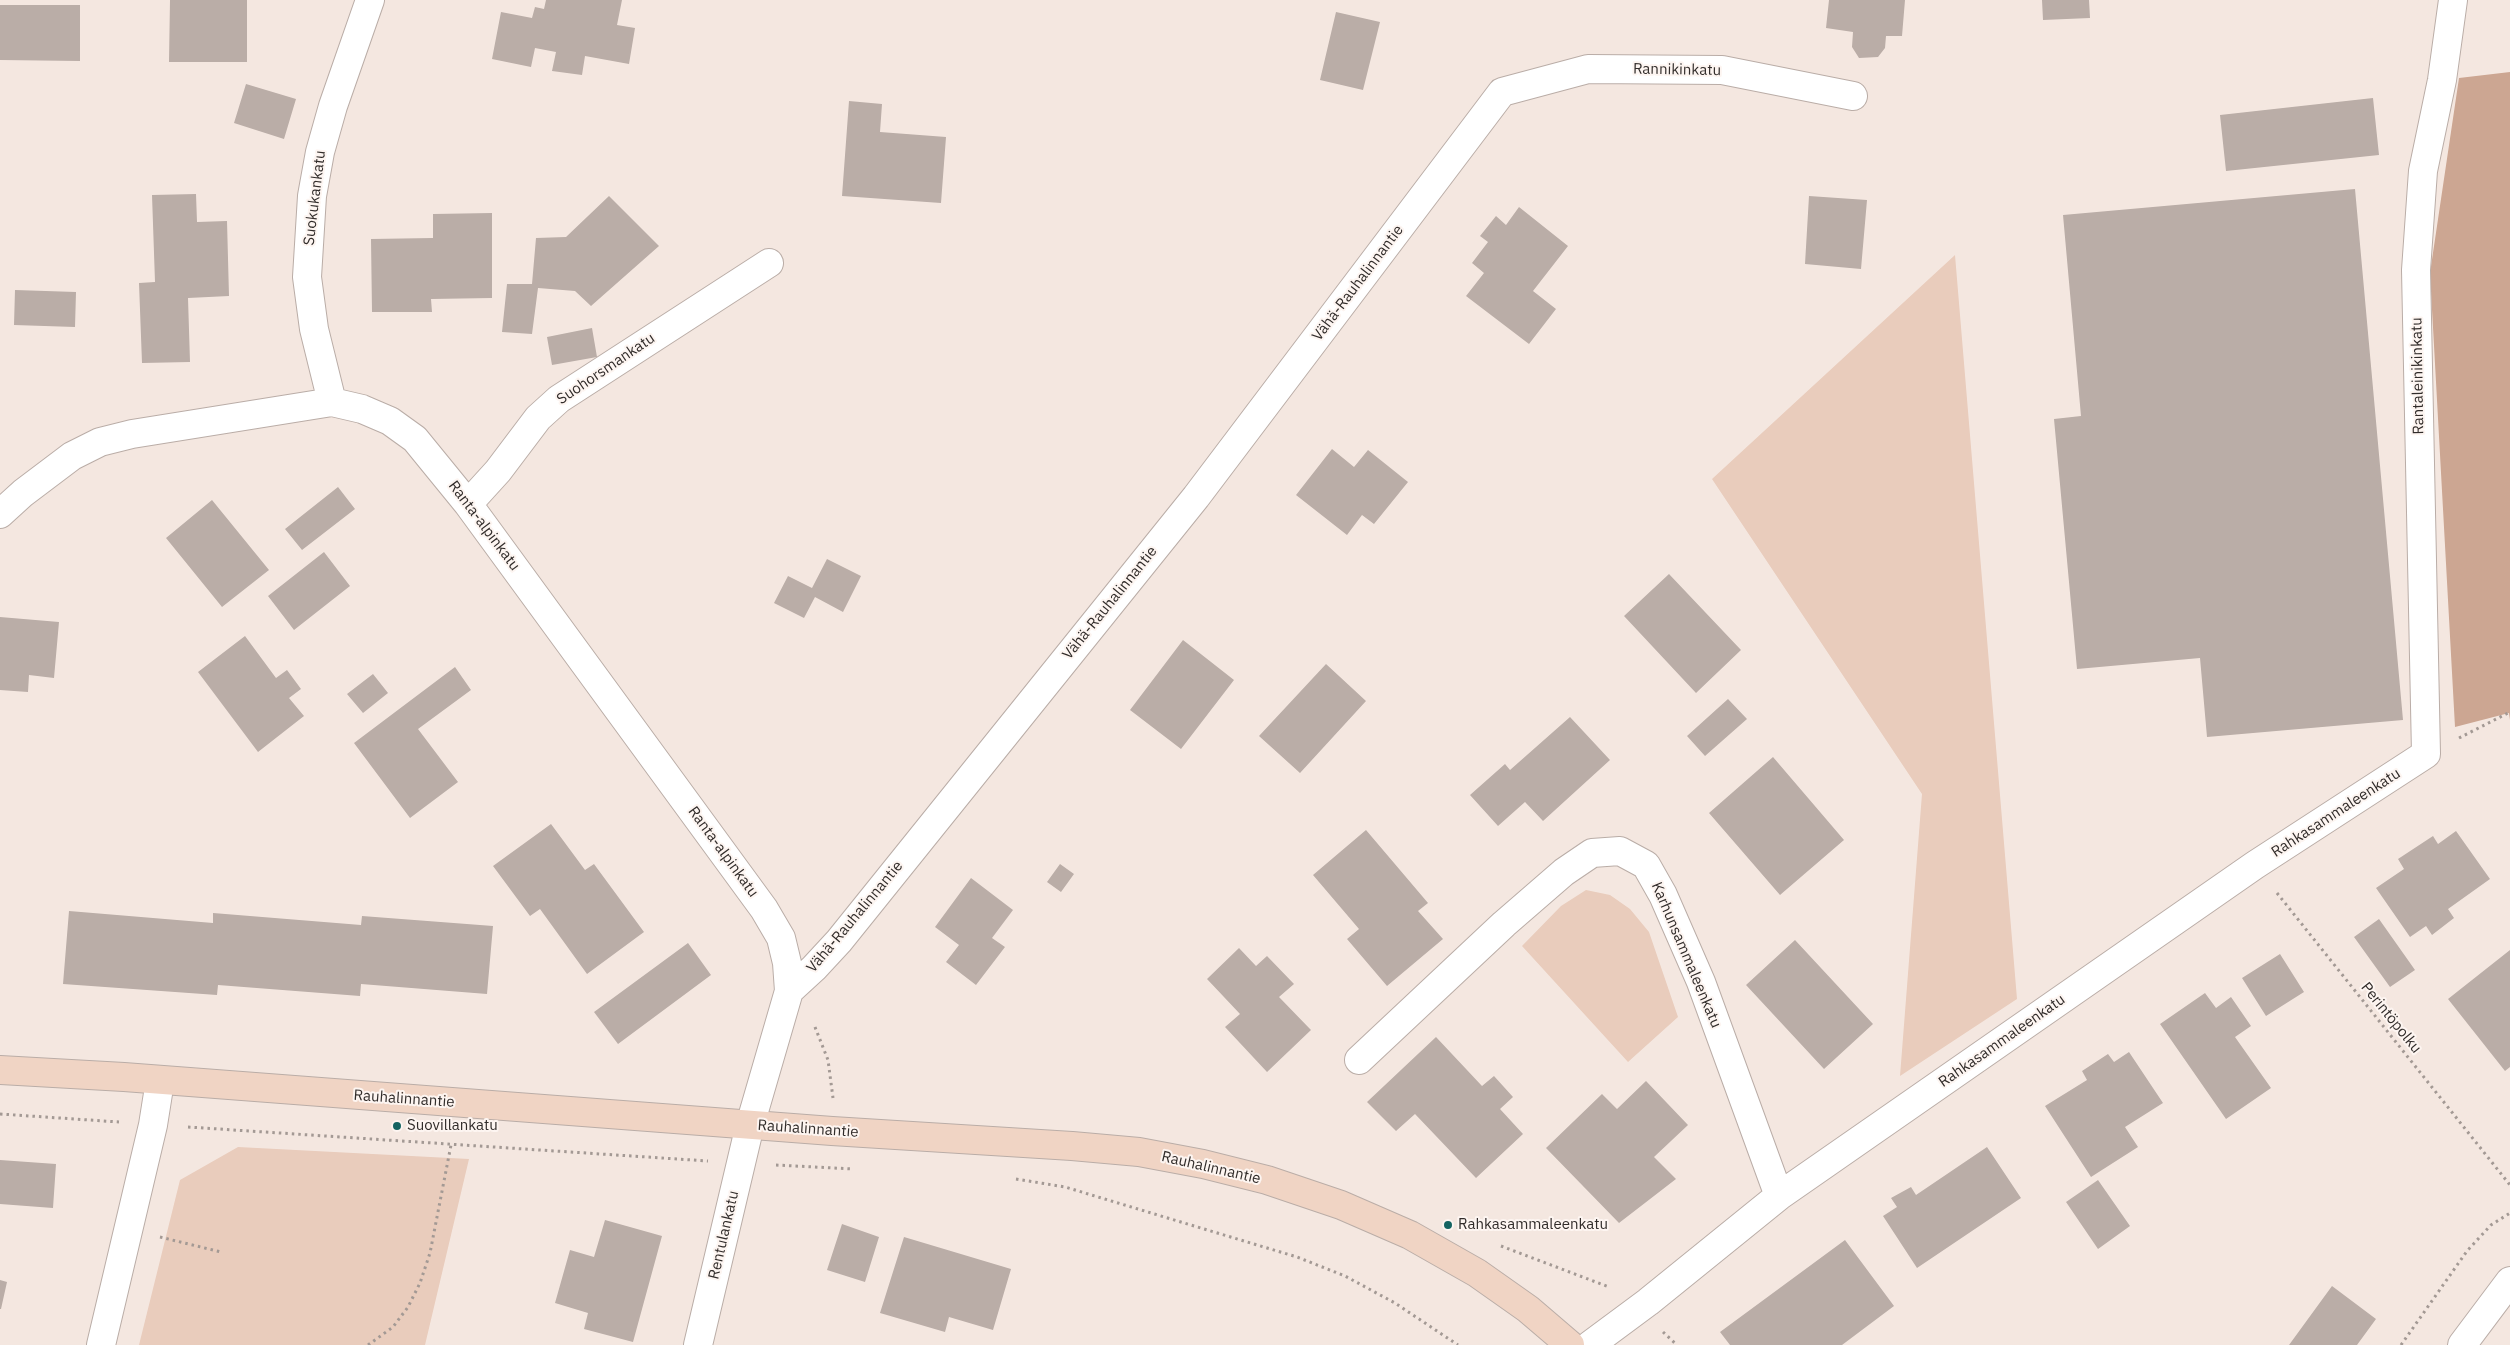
<!DOCTYPE html>
<meta charset="utf-8">
<style>
body{margin:0}
canvas{display:block;background:#f4e7e0}
</style>
<canvas width="2510" height="1345"></canvas>
<script>
const context = document.querySelector('canvas').getContext('2d');
context.lineJoin = 'round';
function paint(path, color) { context.fillStyle = color; context.fill(path, 'evenodd'); }
const poly = rows => new Path2D(rows.map(r => 'M' + r).join(''));
function trace(path, color, width, dash) { context.strokeStyle = color; context.lineWidth = width; context.lineCap = dash ? 'butt' : 'round'; context.setLineDash(dash || []); context.stroke(path); }
function drawText(font, color, halo, rows, align = 'center') {
  context.font = font + ' "IBM Plex Sans",sans-serif'; context.lineWidth = 4; context.setLineDash([]); context.textBaseline = 'middle'; context.strokeStyle = halo; context.fillStyle = color; for (const [text, x, y, turn = 0] of rows) {
    context.save(); context.translate(x, y); context.rotate((+turn || 0) * Math.PI / 180); context.textAlign = isNaN(turn) ? turn : align; if (halo) context.strokeText(text, 0, 0); context.fillText(text, 0, 0); context.restore();
  }
}
const green = poly([
 [1955,255,2017,999,1900,1076,1922,794,1712,479],
 [1586,890,1610,895,1630,909,1649,932,1678,1017,1628,1062,1522,946,1561,906],
 [238,1147,469,1159,425,1345,139,1345,180,1180]
]);
const forest = poly([
 [2510,72,2510,720,2509,713,2455,727,2430,273,2459,78]
]);
const building = poly([
 [170,0,247,0,247,62,169,62],
 [546,0,622,0,617,25,635,28,629,64,585,56,582,75,552,71,556,52,535,48,531,67,492,59,501,12,532,18,535,7,544,9],
 [1829,0,1905,0,1902,36,1886,36,1885,48,1878,57,1859,58,1852,47,1853,32,1826,28],
 [2042,0,2089,0,2090,18,2043,20],
 [0,5,80,5,80,61,0,60],
 [1336,12,1380,22,1363,90,1320,80],
 [246,84,296,99,284,139,234,123],
 [2373,98,2379,155,2226,171,2220,115],
 [849,101,882,104,880,132,946,137,941,203,842,196],
 [2355,189,2403,720,2207,737,2200,658,2077,669,2054,419,2081,416,2063,215],
 [196,194,197,222,227,221,229,296,188,298,190,362,142,363,139,283,155,282,152,195],
 [609,196,659,246,591,306,575,291,538,288,532,334,502,332,507,284,532,284,536,238,566,237],
 [1809,196,1867,200,1861,269,1805,264],
 [1519,207,1568,246,1533,291,1556,309,1529,344,1466,296,1484,273,1472,263,1488,242,1480,236,1496,216,1506,225],
 [492,213,492,298,431,299,432,312,372,312,371,239,433,238,433,214],
 [15,290,76,292,75,327,14,325],
 [592,328,597,357,552,365,547,337],
 [1332,449,1354,467,1368,450,1408,482,1374,524,1362,515,1347,535,1296,495],
 [338,487,355,509,302,550,285,529],
 [212,500,269,570,222,607,166,538],
 [324,552,350,586,294,630,268,596],
 [827,559,861,576,843,612,815,597,804,618,774,603,788,576,812,588],
 [1669,574,1741,650,1696,693,1624,616],
 [0,617,59,622,54,678,29,675,28,692,0,690],
 [245,636,276,678,287,670,301,689,289,698,304,716,258,752,198,672],
 [1183,640,1234,680,1181,749,1130,710],
 [1326,664,1366,701,1300,773,1259,736],
 [455,667,471,690,418,729,458,782,410,818,354,743],
 [373,674,388,693,363,713,347,694],
 [1728,699,1747,719,1705,756,1687,736],
 [1570,717,1610,760,1543,821,1525,802,1498,826,1470,795,1505,764,1510,770],
 [1773,757,1844,840,1780,895,1709,813],
 [551,824,585,870,594,864,644,932,587,974,540,909,530,916,493,866],
 [1366,830,1428,903,1418,911,1443,939,1387,986,1347,939,1359,929,1313,875],
 [2456,831,2490,879,2448,909,2454,918,2432,935,2426,926,2410,937,2376,888,2404,869,2398,859,2433,836,2438,844],
 [1060,864,1074,874,1061,892,1047,882],
 [971,878,1013,910,992,938,1005,947,976,985,946,962,959,945,935,927],
 [69,911,213,923,213,913,361,925,362,916,493,926,487,994,361,984,360,996,218,985,217,995,63,984],
 [2379,919,2415,970,2390,987,2354,937],
 [1795,940,1873,1024,1824,1069,1746,985],
 [688,943,711,975,618,1044,594,1012],
 [1239,948,1256,966,1267,956,1294,984,1279,997,1311,1030,1267,1072,1225,1027,1240,1014,1207,979],
 [2510,950,2510,1067,2505,1071,2448,999],
 [2280,954,2304,992,2266,1016,2242,978],
 [2205,993,2216,1008,2231,997,2251,1026,2235,1037,2271,1088,2226,1119,2160,1024],
 [1436,1037,1482,1086,1494,1076,1513,1097,1500,1109,1523,1134,1476,1178,1415,1114,1396,1131,1367,1102],
 [2129,1052,2163,1103,2125,1127,2138,1147,2091,1177,2045,1106,2087,1080,2082,1071,2108,1054,2114,1062],
 [1646,1081,1688,1125,1654,1157,1676,1179,1619,1223,1546,1148,1602,1094,1617,1109],
 [1987,1147,2021,1198,1917,1268,1883,1216,1897,1207,1891,1198,1911,1187,1916,1195],
 [0,1160,56,1164,53,1208,0,1204],
 [2098,1180,2130,1226,2098,1249,2066,1202],
 [605,1220,662,1236,633,1342,584,1329,588,1313,555,1303,570,1250,594,1257],
 [842,1224,879,1237,865,1282,827,1270],
 [904,1237,1011,1269,993,1330,949,1317,945,1332,880,1313],
 [1845,1240,1894,1306,1842,1345,1730,1345,1720,1332],
 [0,1280,7,1282,1,1309,0,1309],
 [2332,1286,2376,1319,2357,1345,2289,1345]
]);
const path = poly([
 [2459,738,2510,712],
 [2277,893,2510,1185],
 [815,1027,828,1060,833,1098],
 [0,1114,119,1122],
 [188,1127,708,1161],
 [776,1165,853,1169],
 [1016,1179,1065,1187,1297,1257,1345,1276,1395,1303,1458,1345],
 [160,1237,221,1252],
 [1501,1246,1609,1287],
 [1663,1332,1677,1345],
 [368,1345,393,1327,408,1307,420,1283,430,1253,451,1145],
 [2401,1345,2467,1251,2491,1225,2510,1213]
]);
const street = poly([
 [332,402,314,329,307,277,312,196,320,152,333,106,370,0],
 [468,504,498,471,538,418,559,399,769,263],
 [0,514,23,493,72,456,100,442,132,434,332,402,362,409,390,421,415,439,468,504,764,909,781,938,787,963,789,991],
 [1359,1060,1504,924,1564,872,1592,853,1620,851,1646,865,1663,895,1701,982,1779,1196],
 [101,1345,153,1125,160,1081],
 [698,1345,750,1125,789,991,814,968,839,941,1196,497,1502,92,1588,69,1722,70,1853,96],
 [1590,1345,1648,1302,1779,1196,2255,865,2426,754,2416,270,2423,171,2442,80,2453,0],
 [2462,1345,2510,1281]
]);
const secondary = poly([
 [0,1070,124,1077,832,1131,1072,1146,1139,1152,1203,1164,1267,1180,1341,1205,1410,1235,1477,1273,1528,1309,1570,1345]
]);
const markers = [
 [397,1126,5,"#156462"],
 [1448,1225,5,"#156462"]
];
const streetNames = [
 ["Rannikinkatu",1677,70,1],
 ["Suokukankatu",315,198,-83],
 ["Vähä-Rauhalinnantie",1358,283,-53],
 ["Suohorsmankatu",606,369,-34],
 ["Rantaleinikinkatu",2418,376,-91],
 ["Ranta-alpinkatu",484,526,53],
 ["Vähä-Rauhalinnantie",1110,603,-51],
 ["Rahkasammaleenkatu",2336,813,-33],
 ["Ranta-alpinkatu",723,852,54],
 ["Vähä-Rauhalinnantie",855,917,-50],
 ["Karhunsammaleenkatu",1686,955,67],
 ["Perintöpolku",2391,1018,51],
 ["Rahkasammaleenkatu",2002,1041,-35],
 ["Rauhalinnantie",404,1099,4],
 ["Rauhalinnantie",808,1129,4],
 ["Rauhalinnantie",1211,1168,13],
 ["Rentulankatu",724,1235,-77]
];
const poiNames = [
 ["Suovillankatu",407,1126],
 ["Rahkasammaleenkatu",1458,1225]
];
paint(green, '#e9ccbc');
paint(forest, '#cca692');
paint(building, '#baada7');
trace(street, '#baada7', 30);
trace(secondary, '#baada7', 30);
trace(path, '#a39994', 3, [2.5, 4]);
trace(street, '#fff', 28);
trace(secondary, '#f0d4c4', 28);
for (const [x, y, r, color] of markers) { const dot = new Path2D(); dot.arc(x, y, r, 0, 2 * Math.PI); context.fillStyle = color; context.fill(dot); trace(dot, '#fdf5f1', 2); }
drawText('15px', '#312c2a', '#fdf5f1', streetNames);
drawText('15px', '#312c2a', '#fdf5f1', poiNames, 'left');
</script>
